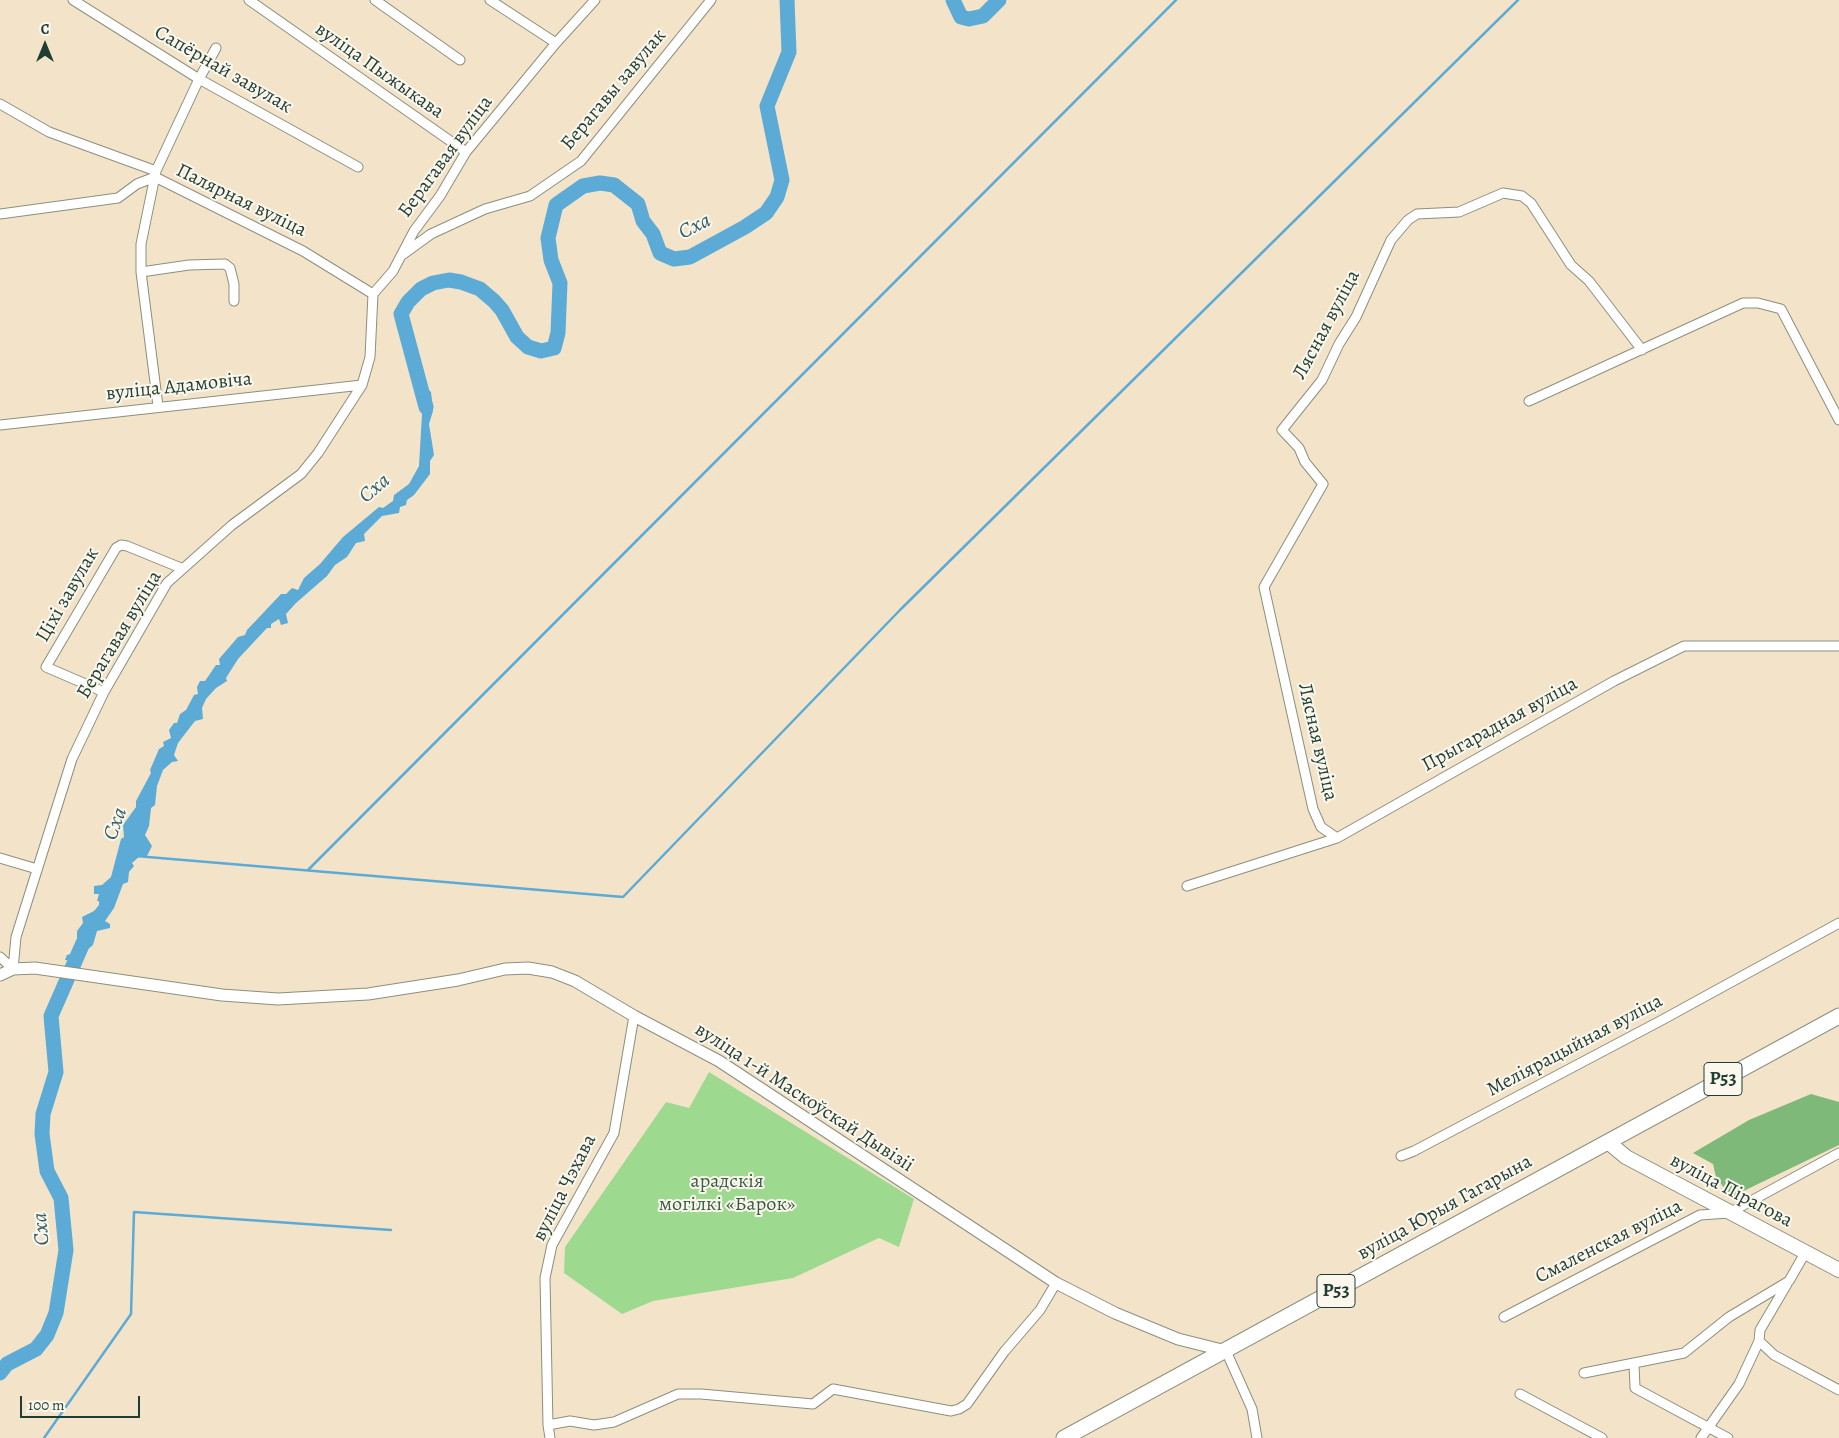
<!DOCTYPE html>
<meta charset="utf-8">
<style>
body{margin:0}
#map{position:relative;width:1839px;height:1438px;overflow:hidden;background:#f3e4c9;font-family:Alegreya,serif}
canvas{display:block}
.north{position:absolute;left:20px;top:20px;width:50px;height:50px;-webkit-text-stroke:4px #fbf7ec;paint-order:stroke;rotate:0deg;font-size:14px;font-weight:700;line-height:20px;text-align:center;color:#1f3d34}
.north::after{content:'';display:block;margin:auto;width:18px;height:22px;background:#1f3d34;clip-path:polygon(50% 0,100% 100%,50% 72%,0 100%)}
.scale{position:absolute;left:20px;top:1396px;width:120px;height:22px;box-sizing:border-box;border:2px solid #1f3d34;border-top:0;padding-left:6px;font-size:15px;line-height:18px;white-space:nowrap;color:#1f3d34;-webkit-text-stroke:4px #fbf7ec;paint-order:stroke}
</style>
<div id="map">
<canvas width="1839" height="1438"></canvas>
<div class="north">С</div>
<div class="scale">100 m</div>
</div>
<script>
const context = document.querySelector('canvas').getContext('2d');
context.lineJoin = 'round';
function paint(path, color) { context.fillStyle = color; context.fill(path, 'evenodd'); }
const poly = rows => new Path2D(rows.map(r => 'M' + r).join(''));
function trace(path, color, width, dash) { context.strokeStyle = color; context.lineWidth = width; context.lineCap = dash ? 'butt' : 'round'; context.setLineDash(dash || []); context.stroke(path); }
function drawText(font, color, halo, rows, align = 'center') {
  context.font = font + ' Alegreya,serif'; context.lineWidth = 4; context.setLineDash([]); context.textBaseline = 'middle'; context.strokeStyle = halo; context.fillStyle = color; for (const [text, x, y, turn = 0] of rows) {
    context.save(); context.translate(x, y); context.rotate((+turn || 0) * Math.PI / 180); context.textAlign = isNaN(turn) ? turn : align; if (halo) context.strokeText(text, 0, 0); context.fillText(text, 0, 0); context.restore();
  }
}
const green = poly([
 [709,1072,914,1199,899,1247,879,1238,793,1278,653,1301,622,1314,564,1273,565,1247,666,1102,689,1108]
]);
const forest = poly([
 [1811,1094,1839,1102,1839,1145,1731,1197,1716,1177,1713,1164,1693,1153,1749,1120]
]);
const water = poly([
 [425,386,431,392,433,411,429,424,434,455,430,461,430,474,414,495,407,500,406,505,400,507,399,513,382,516,364,534,365,541,356,543,347,557,335,565,327,576,296,603,286,614,288,623,281,625,279,619,271,624,271,628,267,628,238,659,226,678,227,681,216,688,206,699,202,708,203,719,195,721,178,743,174,755,178,761,172,762,163,770,157,786,155,805,151,808,149,826,145,835,152,846,146,858,140,856,132,863,134,866,129,872,128,882,123,884,114,908,105,921,110,924,110,928,97,931,93,945,81,955,78,961,65,960,67,955,75,953,77,946,77,931,83,923,82,917,94,911,99,905,99,901,97,901,99,894,94,894,94,886,102,885,111,877,121,839,124,837,123,825,136,807,136,801,151,773,150,770,159,749,164,746,163,742,171,738,169,730,174,723,177,723,180,714,186,710,194,695,198,694,197,687,200,681,205,681,216,665,220,665,219,659,238,637,245,635,247,630,281,594,286,594,292,588,298,590,304,578,320,564,343,537,379,507,383,508,393,501,394,495,409,484,419,466,422,414,417,390]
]);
const stream = poly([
 [136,856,623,897,900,610,1518,0],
 [308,870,1176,0],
 [44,1438,131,1314,134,1212,391,1230]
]);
const river = poly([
 [953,0,961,17,969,19,983,16,999,0],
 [426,407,401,314,408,302,421,289,433,283,449,280,461,282,480,289,494,301,502,310,517,337,528,347,541,351,554,348,558,333,560,283,551,260,548,238,556,205,583,186,600,183,614,185,638,204,643,221,653,234,660,253,674,259,690,257,745,227,766,213,777,197,782,180,767,106,789,52,787,0],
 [0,1373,7,1364,36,1349,47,1335,56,1313,66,1250,61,1198,47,1171,42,1134,43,1114,56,1072,51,1016,83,943]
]);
const minor = poly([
 [73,0,199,79,358,167],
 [249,0,466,152],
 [375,0,460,60],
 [490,0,556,43],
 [0,104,49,132,156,171],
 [0,214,118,198,137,184,155,177,303,251,373,294],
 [402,255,431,234,485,209,530,196,581,161,711,0],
 [141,272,189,265,225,264,230,268,234,284,234,301],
 [373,294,393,271,414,231,440,196,466,152,556,43,595,0],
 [1529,401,1743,303,1758,303,1781,309,1839,420],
 [158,406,141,272,141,244,156,171,199,79,216,48],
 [0,425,362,385],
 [104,692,46,667,116,548,121,545,127,546,181,568],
 [1337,838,1321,827,1313,809,1264,587,1323,484,1305,462,1299,448,1282,430,1322,380,1339,344,1356,317,1391,240,1408,220,1417,214,1459,212,1503,193,1522,196,1531,203,1571,265,1589,281,1642,350],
 [0,858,37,869],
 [1187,886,1337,838,1614,681,1684,646,1839,646],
 [0,957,13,969],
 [13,969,16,937,72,759,104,692,167,583,232,525,301,474,318,453,362,385,370,357,373,294],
 [1401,1156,1414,1151,1662,1020,1839,923],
 [1504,1317,1700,1215,1729,1213,1839,1153],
 [1759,1341,1774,1355,1839,1390],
 [1226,1351,1252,1409,1257,1438],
 [1634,1364,1635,1388,1728,1438],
 [1584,1373,1684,1353,1729,1317,1789,1281,1805,1253],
 [1520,1394,1602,1438],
 [548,1425,570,1421,594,1425,614,1422,678,1394,701,1394,813,1404,833,1389,951,1411,959,1409,967,1404,1004,1352,1040,1310,1056,1283],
 [550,1438,548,1425,545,1278,552,1245,614,1133,634,1016],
 [1701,1438,1739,1384,1759,1341,1760,1330,1787,1284]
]);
const tertiary = poly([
 [0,975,13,969,35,968,222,995,278,999,368,994,458,980,505,969,528,968,552,972,575,981,634,1016,719,1061,1056,1283,1115,1313,1178,1339,1226,1351]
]);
const secondary = poly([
 [1608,1142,1626,1157,1839,1270]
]);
const primary = poly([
 [1064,1438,1839,1016]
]);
const shields = [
 [1723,1079,38],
 [1336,1291,38]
];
const shieldNames = [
 ["Р53",1723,1079],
 ["Р53",1336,1291]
];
const streetNames = [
 ["Сапёрнай завулак",223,70,30],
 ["вуліца Пыжыкава",379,71,35],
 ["Берагавы завулак",614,90,-50],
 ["Берагавая вуліца",446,157,-54],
 ["Палярная вуліца",241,201,26],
 ["Лясная вуліца",1327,325,-62],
 ["вуліца Адамовіча",179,387,-6],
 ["Ціхі завулак",68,595,-60],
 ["Берагавая вуліца",120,635,-59],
 ["Прыгарадная вуліца",1500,725,-29],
 ["Лясная вуліца",1317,742,77],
 ["Меліярацыйная вуліца",1575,1046,-28],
 ["вуліца 1-й Маскоўскай Дывізіі",804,1098,33],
 ["вуліца Чэхава",565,1188,-63],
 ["вуліца Пірагова",1731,1191,28],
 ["вуліца Юрыя Гагарына",1445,1208,-29],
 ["Смаленская вуліца",1609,1242,-27]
];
const parkNames = [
 ["арадскія",727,1182],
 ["могілкі «Барок»",727,1205]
];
const waterNames = [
 ["Сха",695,227,-26],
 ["Сха",375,489,-40],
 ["Сха",116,824,-70],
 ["Сха",42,1229,-95]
];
paint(green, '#9dd98e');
paint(forest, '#7eb979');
paint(water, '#5babd6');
trace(stream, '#5babd6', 2.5);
trace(river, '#5babd6', 15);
trace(minor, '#89907e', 11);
trace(tertiary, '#89907e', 13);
trace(secondary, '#89907e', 16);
trace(primary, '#89907e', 17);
trace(minor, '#fff', 9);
trace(tertiary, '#fff', 11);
trace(secondary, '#fff', 14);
trace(primary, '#fff', 15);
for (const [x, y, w] of shields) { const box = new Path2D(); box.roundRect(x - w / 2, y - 16.5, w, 33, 4); context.fillStyle = '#fbf7ec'; context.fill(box); trace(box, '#1f3d34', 1); }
drawText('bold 19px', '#1f3d34', null, shieldNames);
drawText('20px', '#1f3d34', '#fbf7ec', streetNames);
drawText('20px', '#385c46', '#fbf7ec', parkNames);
drawText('italic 21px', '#315e65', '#fbf7ec', waterNames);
</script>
